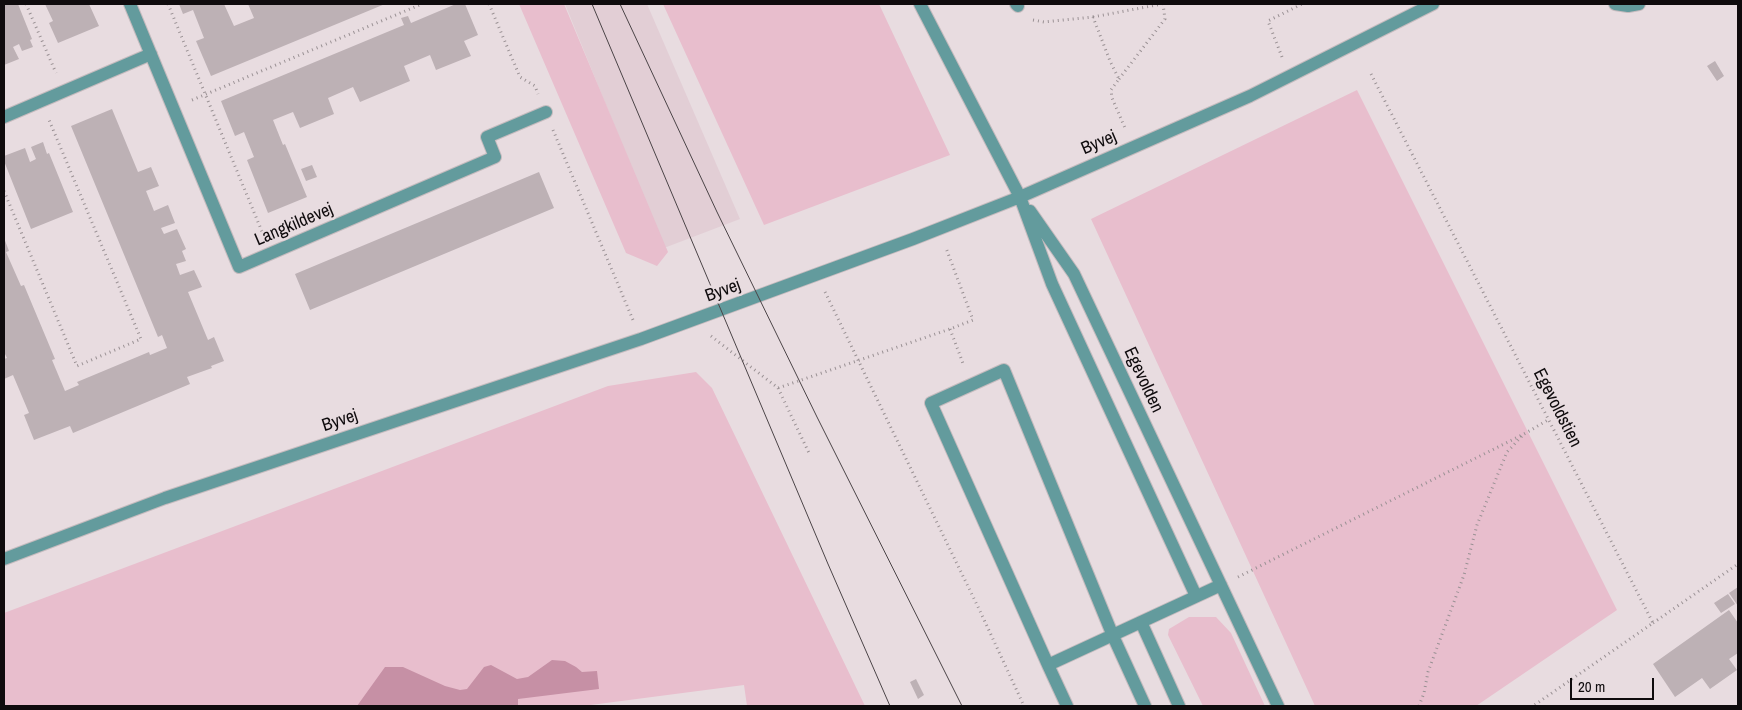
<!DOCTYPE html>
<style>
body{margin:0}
#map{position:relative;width:1742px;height:710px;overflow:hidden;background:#e8dce0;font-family:"Archivo Narrow",sans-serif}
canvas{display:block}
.frame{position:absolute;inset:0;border:5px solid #0f0b0d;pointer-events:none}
.scale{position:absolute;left:1570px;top:678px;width:84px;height:22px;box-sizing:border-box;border:2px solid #0f0b0d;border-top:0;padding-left:6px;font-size:15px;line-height:18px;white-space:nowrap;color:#0f0b0d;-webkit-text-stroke:4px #e8dce0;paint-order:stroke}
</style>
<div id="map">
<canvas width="1742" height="710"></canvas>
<div class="frame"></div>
<div class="scale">20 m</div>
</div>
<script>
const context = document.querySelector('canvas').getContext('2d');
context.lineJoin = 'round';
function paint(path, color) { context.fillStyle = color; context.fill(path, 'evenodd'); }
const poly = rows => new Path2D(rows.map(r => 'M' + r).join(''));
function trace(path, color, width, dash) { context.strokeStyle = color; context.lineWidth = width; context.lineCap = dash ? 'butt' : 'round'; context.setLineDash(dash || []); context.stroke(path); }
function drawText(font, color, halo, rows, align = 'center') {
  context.font = font + ' "Archivo Narrow",sans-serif'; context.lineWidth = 5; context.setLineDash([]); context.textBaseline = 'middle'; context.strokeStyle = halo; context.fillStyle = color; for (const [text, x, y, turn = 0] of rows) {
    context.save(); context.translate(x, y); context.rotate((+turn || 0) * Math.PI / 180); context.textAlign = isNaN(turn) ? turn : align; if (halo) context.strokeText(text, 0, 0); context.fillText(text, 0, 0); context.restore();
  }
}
const built = poly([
 [565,4,647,4,740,219,664,248]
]);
const green = poly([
 [519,4,564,4,668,252,657,266,626,253],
 [663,4,879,4,950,155,764,225],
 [1357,90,1617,610,1476,706,1315,706,1091,219],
 [696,372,712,388,865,706,747,706,744,685,583,706,4,706,4,613,608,386],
 [1189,617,1216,617,1231,633,1265,706,1203,706,1168,635,1169,629]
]);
const water = poly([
 [552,660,565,661,576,667,582,672,597,671,599,689,518,699,518,706,357,706,385,667,403,667,445,686,460,690,467,689,484,667,491,665,517,679,528,677]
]);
const building = poly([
 [4,4,18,4,32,39,30,40,33,47,22,51,19,44,13,47,19,59,4,65],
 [45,4,89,4,99,26,58,43,49,23,53,21],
 [179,4,224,4,234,26,254,18,248,4,385,4,211,76,196,41,204,38,193,10,183,14],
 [456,4,465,4,478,35,464,41,471,56,436,70,430,55,404,66,410,81,360,102,353,87,328,98,334,114,300,128,293,112,273,120,283,145,285,144,307,197,268,213,247,160,254,157,244,132,235,136,221,101,404,25,401,18,408,16,411,23],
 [1715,61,1724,76,1717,81,1707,66],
 [112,109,138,172,151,167,159,186,146,191,154,211,168,205,175,223,161,228,164,234,177,229,186,249,182,251,186,261,176,264,180,275,194,270,202,287,188,292,208,340,214,337,224,361,211,366,212,368,187,377,190,384,73,433,70,426,34,440,24,415,29,413,13,375,4,379,4,359,7,358,4,352,4,238,9,251,6,252,21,286,24,285,55,359,52,360,65,391,79,385,77,382,149,352,150,355,167,348,162,335,158,337,71,126],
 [43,142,47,154,49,153,73,212,31,229,4,161,4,156,25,148,30,162,36,159,31,147],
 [312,165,317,177,306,181,301,169],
 [539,172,554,208,310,310,295,274],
 [1738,587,1738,606,1729,593],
 [1728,594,1735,604,1721,613,1714,603],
 [1729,610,1738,623,1738,653,1729,659,1737,670,1710,689,1702,678,1675,697,1653,664],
 [916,679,924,695,918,699,910,682]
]);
const path = poly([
 [26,4,56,73],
 [168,4,263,234],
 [489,4,520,77,535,86,538,94],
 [1093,17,1162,4],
 [1033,20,1044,22,1093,17,1110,61,1119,79,1111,90,1112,98,1125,128],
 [1282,57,1268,21,1302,4],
 [1371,74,1653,623,1533,706],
 [1119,79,1165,19,1163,4],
 [192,100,422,4],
 [553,130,633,320],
 [4,191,77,366,141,339,49,120],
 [825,292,980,611,1024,706],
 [950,329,964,366],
 [711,336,778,388,950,329,973,320,946,248],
 [778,388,809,453],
 [1238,577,1524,434,1548,420],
 [1653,623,1738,564],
 [1419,706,1424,693,1428,672,1464,575,1477,525,1507,452,1522,436]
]);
const minor = poly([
 [130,4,239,267,495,157,487,137,546,112],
 [920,4,1020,197,1052,284,1196,596],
 [1016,4,1018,6],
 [1615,4,1628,6,1639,4],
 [4,117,151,54],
 [1030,211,1074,274,1278,706],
 [4,559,165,498,641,339,913,239,1020,197,1250,96,1433,4],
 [1141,622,1179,706],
 [1048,665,931,403,1004,370,1113,636,1145,706],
 [1067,706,1048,665,1221,585]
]);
const tram = poly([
 [592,4,828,564,890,706],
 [620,4,717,212,817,417,962,706]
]);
const streetNames = [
 ["Byvej",1099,143,-23],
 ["Langkildevej",294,225,-23],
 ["Byvej",723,291,-20],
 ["Egevolden",1143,380,65],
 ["Egevoldstien",1557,408,63],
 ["Byvej",340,421,-18]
];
paint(built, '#e2ced5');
paint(green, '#e8becd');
paint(water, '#c690a5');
paint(building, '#bdb1b5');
trace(minor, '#c5bbbe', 14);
trace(path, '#9a9194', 3, [1, 4]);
trace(minor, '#639b9d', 12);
trace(tram, '#4b4447', 1);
drawText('18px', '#0f0b0d', '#e8dce0', streetNames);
</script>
